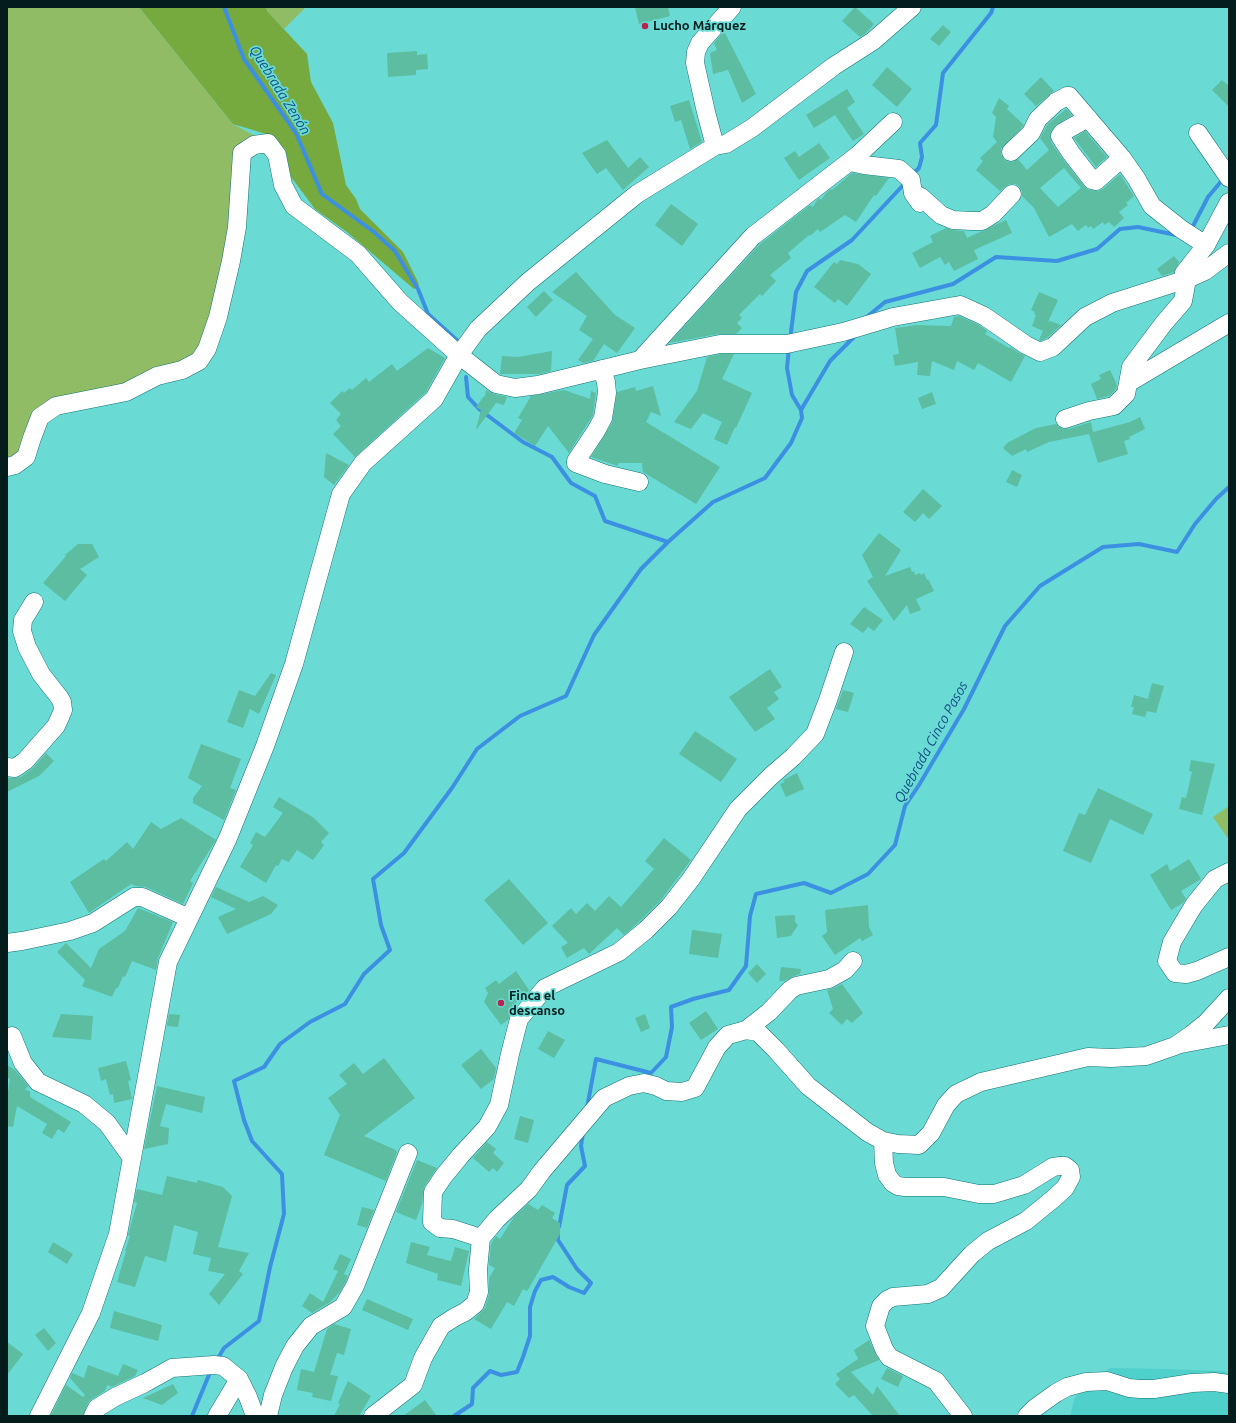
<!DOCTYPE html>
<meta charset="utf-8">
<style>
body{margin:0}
#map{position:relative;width:1236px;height:1423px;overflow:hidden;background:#6adad5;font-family:Ubuntu,sans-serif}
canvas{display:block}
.frame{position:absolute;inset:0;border:8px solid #041d1c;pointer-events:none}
</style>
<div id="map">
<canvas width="1236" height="1423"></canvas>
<div class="frame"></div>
</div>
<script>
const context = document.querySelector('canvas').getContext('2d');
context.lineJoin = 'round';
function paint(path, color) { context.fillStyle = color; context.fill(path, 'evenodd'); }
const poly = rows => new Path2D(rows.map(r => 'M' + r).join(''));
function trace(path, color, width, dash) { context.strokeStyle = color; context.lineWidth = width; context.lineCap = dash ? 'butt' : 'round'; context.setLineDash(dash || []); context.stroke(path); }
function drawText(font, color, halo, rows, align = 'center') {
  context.font = font + ' Ubuntu,sans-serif'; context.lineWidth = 3.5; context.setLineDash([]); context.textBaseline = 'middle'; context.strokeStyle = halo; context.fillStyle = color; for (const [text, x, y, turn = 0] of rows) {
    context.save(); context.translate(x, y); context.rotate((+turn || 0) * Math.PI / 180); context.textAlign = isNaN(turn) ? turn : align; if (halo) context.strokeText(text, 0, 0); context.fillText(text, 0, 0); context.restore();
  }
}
const built = poly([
 [1110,1368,1168,1369,1222,1371,1229,1373,1229,1416,1070,1416,1075,1397]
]);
const green = poly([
 [7,7,139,7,233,124,268,143,254,145,240,186,199,361,56,406,32,438,7,467],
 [266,7,306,7,284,29,267,11],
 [1229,806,1229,840,1213,817]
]);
const forest = poly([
 [139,7,266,7,267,11,307,54,311,82,333,123,346,185,356,199,360,209,403,252,418,282,419,286,414,289,347,232,315,209,291,177,285,149,269,135,233,124]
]);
const stream = poly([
 [224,7,244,59,296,133,322,194,374,232,395,251,418,289,428,314,459,342],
 [912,175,919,168,922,157,920,143,936,125,943,73,991,13,993,7],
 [1190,230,1192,228,1208,197,1224,178],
 [866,319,868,316,885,302,953,284,996,257,1057,261,1097,249,1120,229,1138,227,1176,235],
 [790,340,796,292,807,271,852,240,906,182],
 [466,377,468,397,479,409,523,442,552,457,571,483,595,496,605,521,668,542],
 [801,410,830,361,856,335],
 [587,1108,596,1059,651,1073,666,1057,672,1027,671,1007,693,999,729,990,746,966,750,916,756,894,804,883,831,893,868,874,895,845,905,806,919,785,964,709,1005,626,1040,586,1103,547,1139,544,1177,552,1195,524,1216,499,1229,487],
 [559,1227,567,1185,585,1166,581,1146,583,1133],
 [217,1360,224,1348,259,1321,270,1267,284,1214,282,1174,252,1141,244,1120,234,1081,264,1067,280,1044,310,1022,345,1004,364,974,390,950,381,925,373,879,404,853,452,788,477,749,520,716,566,696,594,635,641,569,668,542,713,502,765,478,791,443,802,418,801,410,792,395,787,368,789,348],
 [192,1416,211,1370],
 [454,1416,472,1404,473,1388,490,1371,501,1375,517,1372,523,1357,530,1336,530,1307,535,1291,541,1280,553,1277,569,1287,584,1293,591,1283,577,1269,558,1240,558,1234]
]);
const building = poly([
 [635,7,668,7,670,16,639,24],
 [855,7,874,24,865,34,860,37,842,21],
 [943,25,951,32,939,46,930,39],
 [724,31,756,94,742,103,728,70,713,74,710,53,717,50,714,43],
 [417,51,417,55,427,54,428,69,416,70,416,75,388,77,387,53],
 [887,67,912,89,897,107,872,85],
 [1041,77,1054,91,1036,106,1024,94],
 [1222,80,1229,86,1229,107,1212,90],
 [847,89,855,102,847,108,864,134,853,141,835,115,814,128,806,115],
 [999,98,1009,106,1007,109,1024,125,1001,149,1001,155,1004,159,1008,162,1013,162,1018,159,1027,170,1049,150,1040,138,1047,125,1066,109,1072,115,1055,126,1050,135,1051,142,1063,159,1084,186,1089,190,1098,191,1103,189,1120,174,1134,196,1126,203,1128,205,1119,212,1124,218,1114,227,1109,222,1104,225,1103,222,1093,229,1091,226,1088,228,1086,225,1078,231,1072,224,1049,237,1034,208,1022,196,1022,191,1019,186,1015,184,1009,184,1000,191,976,170,983,161,980,158,997,142,993,137,996,117,992,113],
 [1064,168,1081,188,1058,207,1040,188],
 [689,100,702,142,690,149,681,120,675,122,670,106],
 [1085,131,1107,157,1096,167,1074,138],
 [607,140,628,168,640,157,649,167,623,190,606,168,597,174,582,153],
 [819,143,830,158,799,180,784,158,795,151,799,157],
 [852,173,889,178,876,196,874,195,856,222,845,215,820,232,818,229,810,236,809,235,788,253,791,258,770,275,776,281,762,296,760,294,739,315,742,318,737,323,742,328,736,334,718,334,669,343,760,244,810,205,813,207,817,200,819,198,821,200,826,193,831,189,832,190],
 [671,204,698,224,682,246,655,225],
 [1006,220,1012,233,974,250,978,259,954,271,949,262,945,265,940,257,920,268,912,253,933,242,930,236,946,228,952,230,964,231,967,238],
 [1174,256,1179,262,1174,272,1162,276,1157,269],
 [840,260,858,264,871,274,847,306,838,299,835,303,814,287,834,262,837,264],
 [576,272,615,315,635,328,617,353,604,344,593,361,583,363,578,360,593,339,579,330,587,316,552,292],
 [544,291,553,300,536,317,527,307],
 [1039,292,1058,300,1048,322,1050,321,1061,325,1047,338,1041,341,1039,340,1043,331,1032,326,1036,315,1034,314,1035,312,1031,310],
 [959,316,979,325,987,331,985,334,1009,348,1010,347,1025,356,1011,382,978,363,974,370,957,361,954,370,932,361,930,376,917,375,918,362,895,366,893,355,899,354,895,328,916,325,951,326,954,317],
 [428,348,445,358,426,392,355,457,333,434,341,426,336,420,341,414,330,403,342,391,344,393,350,388,352,390,366,378,369,382,392,364,397,371],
 [552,351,551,371,540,374,500,374,502,356,518,357],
 [721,354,734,354,722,379,752,393,736,428,735,427,727,445,714,439,722,422,703,413,691,429,674,422,697,391,707,357],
 [1110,370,1117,385,1116,389,1109,396,1097,399,1091,384,1101,379,1099,375],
 [653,386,661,416,651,412,646,422,720,467,696,504,643,472,642,463,618,463,618,466,591,457,612,423,617,392,635,387,636,391],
 [486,390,494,394,507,397,504,405,496,403,477,429,476,429,481,410,476,407,484,396,485,397],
 [564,390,590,399,591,391,596,393,593,415,569,453,548,426,535,446,514,433,522,420,518,418,531,396],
 [932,392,936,404,922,409,918,398],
 [1140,417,1145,429,1129,437,1130,439,1124,441,1128,454,1098,463,1089,434,1049,442,1027,452,1026,449,1012,456,1003,448,1007,443,1036,428,1056,424,1063,429,1068,429,1091,422,1093,432,1130,422],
 [326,453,349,465,334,485,324,477],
 [1012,470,1022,475,1017,487,1006,482],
 [923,489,942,506,929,519,923,513,915,522,903,512],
 [879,533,901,550,885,576,910,567,912,572,914,571,915,575,920,573,921,575,924,573,927,580,928,579,934,591,916,599,921,610,910,614,907,605,894,621,867,581,873,577,862,555],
 [78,544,92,544,99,557,80,569,87,575,65,601,43,583,66,556,65,555],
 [864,607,883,620,874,631,868,627,863,633,850,624],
 [770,669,782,687,774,692,779,699,767,708,775,719,755,732,729,697],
 [271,673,276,675,259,714,250,709,243,728,227,722,239,690,255,696],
 [1152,683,1164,686,1156,713,1147,711,1145,717,1132,714,1134,707,1131,707,1134,695,1148,699],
 [843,690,854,693,848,712,836,709],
 [695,731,737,759,721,782,679,754],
 [201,744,241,759,230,788,236,790,224,820,193,803,193,798,202,786,188,778],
 [46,753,54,761,39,776,7,792,7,778,14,778,21,777,33,768],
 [1191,760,1215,764,1202,815,1179,809,1182,797,1186,798,1192,772,1189,771],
 [797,773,804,789,786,797,780,784,785,782,783,780],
 [1098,788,1153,814,1143,835,1110,819,1091,863,1063,851,1079,813,1085,815],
 [279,797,314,818,329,833,321,842,324,845,313,860,297,850,289,862,282,859,278,866,276,865,266,883,240,867,253,845,250,843,256,832,265,837,283,813,273,807],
 [181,818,216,840,190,881,193,883,183,904,146,887,136,886,131,884,89,913,70,882,104,859,106,861,127,842,133,849,151,822,161,829],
 [664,838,691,860,661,900,639,922,624,935,617,928,589,954,584,948,567,958,561,947,568,943,552,926,571,908,576,914,587,903,595,911,609,896,621,907,654,869,645,861],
 [1189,859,1201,879,1181,891,1186,899,1183,903,1171,910,1150,875,1167,864,1170,871],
 [509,879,548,923,523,945,484,900],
 [216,887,249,902,263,896,278,905,271,914,227,934,218,917,236,909,211,897],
 [868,905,869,927,873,935,862,941,860,938,835,955,822,936,827,932,825,910],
 [138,908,173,922,158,958,156,970,132,961,125,977,123,976,118,988,116,988,112,997,82,986,85,980,57,952,66,943,91,968,99,949,125,931],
 [795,915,795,922,798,925,791,936,777,938,775,916],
 [692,930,722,934,718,958,689,954],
 [757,964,766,974,757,983,748,973],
 [781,967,801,969,800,974,794,976,784,981,779,981],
 [516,971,529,990,524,997,515,1003,517,1005,511,1013,508,1020,501,1025,484,1002,488,993,485,988,496,980,499,984],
 [842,984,863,1013,852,1023,847,1019,842,1025,829,1013,833,1009,827,990,834,988],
 [706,1011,718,1029,701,1040,689,1023],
 [61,1014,93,1016,91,1040,52,1037],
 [169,1014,180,1015,178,1027,167,1026],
 [645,1014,650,1028,641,1032,635,1018],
 [548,1031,565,1040,554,1058,538,1049],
 [481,1049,496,1068,494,1079,481,1089,461,1065],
 [384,1058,415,1098,364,1136,396,1150,396,1151,397,1152,386,1181,324,1155,340,1115,328,1098,347,1084,339,1075,354,1063,363,1074],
 [126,1061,131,1080,128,1081,132,1099,114,1103,113,1094,110,1095,106,1079,101,1081,98,1068],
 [7,1065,15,1070,28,1086,25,1090,30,1091,30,1097,71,1122,64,1133,58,1129,52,1139,42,1133,47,1124,17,1106,13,1127,7,1126,7,1098,10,1079,7,1077],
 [157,1086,205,1097,202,1113,166,1104,160,1126,169,1128,168,1144,144,1149],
 [520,1116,534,1120,528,1143,514,1139],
 [487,1142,496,1149,493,1153,504,1163,497,1172,493,1168,489,1172,473,1158],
 [417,1160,437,1168,424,1187,422,1204,416,1220,396,1212],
 [167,1176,197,1183,198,1180,223,1187,232,1196,218,1247,249,1253,239,1271,243,1274,219,1305,209,1294,225,1274,208,1271,211,1258,193,1254,198,1232,174,1225,166,1262,145,1256,135,1287,117,1282,126,1251,125,1251,130,1236,128,1235,130,1228,137,1203,134,1202,137,1189,162,1195],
 [528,1204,538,1210,542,1205,555,1213,552,1218,560,1223,560,1234,529,1288,527,1291,523,1289,514,1306,507,1302,491,1329,474,1319,485,1308,489,1295,489,1278,495,1268,489,1265,491,1244,496,1236,500,1239,514,1217],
 [362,1207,374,1210,367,1228,357,1225],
 [53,1242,73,1254,67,1264,48,1252],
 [411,1242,430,1247,427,1255,451,1261,455,1247,469,1251,461,1286,437,1280,438,1274,406,1263],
 [340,1254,351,1259,344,1274,348,1276,346,1281,340,1292,329,1303,312,1313,302,1306,310,1293,323,1302,338,1271,333,1269],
 [367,1299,413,1319,408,1330,362,1310],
 [114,1311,162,1325,158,1341,110,1328],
 [334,1324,351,1329,344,1355,337,1353,330,1375,338,1376,331,1401,312,1397,313,1393,297,1390,301,1369,314,1372,327,1329],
 [44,1328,56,1343,48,1351,35,1335],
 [869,1340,879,1360,851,1372,873,1395,877,1386,900,1416,873,1416,854,1395,849,1398,835,1384,840,1379,836,1374,858,1359,854,1350],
 [7,1342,23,1354,7,1375],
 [123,1364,138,1370,135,1376,112,1387,107,1385,105,1391,92,1399,88,1403,83,1416,51,1415,66,1385,83,1397,85,1395,70,1378,72,1373,84,1378,88,1365,118,1376],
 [887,1368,903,1376,898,1387,881,1379],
 [348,1381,371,1396,359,1416,334,1416,340,1404,338,1403],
 [173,1384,178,1393,162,1405,143,1398],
 [425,1400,437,1416,403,1416]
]);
const minor = poly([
 [1088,118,1063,132,1060,136,1071,153,1092,180,1096,181,1122,158],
 [1198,133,1229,178],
 [715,146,706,112,695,63,696,52,700,43,732,7],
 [1011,152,1031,133,1038,119,1056,102,1067,96,1069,96,1122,158,1136,178,1152,206,1181,229,1206,245],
 [850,162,864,165,899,169,911,180,913,193,920,203],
 [913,193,921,197,941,215,953,220,972,221,982,221,993,214,1012,194],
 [640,360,753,236,858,155,893,122],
 [602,369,606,382,607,393,603,418,596,431,576,461,576,463,605,474,639,482],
 [1128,383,1229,323],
 [1065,419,1089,411,1114,406,1126,394,1131,367,1164,323,1183,301,1187,279,1184,273,1206,245,1229,202],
 [7,467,15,465,26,457,32,438,40,417,56,406,126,392,157,376,182,370,199,361,207,349,218,317,231,261,237,227,242,153,254,145,268,143,277,155,283,185,294,206,358,254,400,302,459,355,496,384,515,388,538,385,640,360,720,344,787,344,843,332,893,317,960,305,984,316,1026,345,1040,352,1053,347,1085,317,1112,303,1187,279,1205,271,1229,253],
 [7,767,15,768,25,761,56,726,61,715,63,710,62,702,59,697,41,674,27,647,22,631,23,620,34,602],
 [1229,872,1215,879,1194,905,1172,942,1167,961,1175,973,1186,974,1197,971,1229,957],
 [7,943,22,941,70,931,93,923,134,897,142,897,189,918],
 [746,1030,769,1012,790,990,796,986,829,979,845,970,853,961],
 [12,1036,23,1063,38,1082,84,1104,107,1123,132,1158],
 [1181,1044,1229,1035],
 [883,1141,884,1163,887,1175,893,1183,898,1186,905,1187,944,1187,979,1194,994,1194,1024,1185,1053,1167,1060,1166,1065,1166,1070,1170,1071,1177,1065,1188,1053,1199,1026,1221,988,1241,972,1254,941,1288,928,1294,893,1297,887,1300,881,1306,875,1326,884,1349,889,1357,936,1381,963,1416],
 [481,1238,453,1229,440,1228,432,1222,433,1192,443,1177,461,1155,487,1127,499,1105,510,1054,519,1019,545,988,619,952,646,930,669,907,691,879,738,809,771,776,793,757,815,734,828,700,844,652],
 [39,1416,91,1313,118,1234,168,962,228,838,265,746,294,664,341,494,363,463,434,399,459,355,478,329,528,282,637,194,715,146,726,144,752,128,834,66,873,41,912,7],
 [93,1416,97,1408,115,1397,145,1383,172,1368,214,1365,223,1366,239,1379,248,1397,255,1416],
 [217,1416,239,1379],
 [268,1416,273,1395,284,1367,295,1346,311,1326,343,1307,355,1286,408,1153],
 [373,1416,413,1385,423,1358,441,1326,455,1317,465,1312,475,1304,479,1292,478,1270,481,1238,497,1219,529,1189,542,1171,604,1098,629,1086,644,1083,656,1086,666,1091,682,1092,695,1088,717,1047,728,1035,746,1030,758,1032,776,1050,808,1086,867,1132,883,1141,898,1144,919,1145,931,1133,946,1105,956,1094,981,1082,1088,1057,1111,1058,1146,1056,1175,1046,1191,1035,1206,1023,1229,998],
 [1027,1416,1035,1408,1056,1393,1067,1387,1086,1382,1107,1381,1129,1388,1140,1389,1154,1389,1192,1383,1214,1382,1229,1384]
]);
const markers = [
 [645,26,4,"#b6254d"],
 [501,1003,4,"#b6254d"]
];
const poiNames = [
 ["Lucho Márquez",653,26],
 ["Finca el",509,996],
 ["descanso",509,1011]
];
const waterNames = [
 ["Quebrada Zenón",280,90,58],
 ["Quebrada Cinco Pasos",931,742,-61]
];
paint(built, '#50d0ca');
paint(green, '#8fbc64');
paint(forest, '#76a93e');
trace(stream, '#3c90e2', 4);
paint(building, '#5cbda0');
trace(minor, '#137370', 19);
trace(minor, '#fff', 18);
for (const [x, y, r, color] of markers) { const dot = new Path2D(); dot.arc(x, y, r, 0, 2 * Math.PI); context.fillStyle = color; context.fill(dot); trace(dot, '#6adad5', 1.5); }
drawText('bold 13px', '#041d1c', '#6adad5', poiNames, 'left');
drawText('italic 14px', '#134d83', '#6adad5', waterNames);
</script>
